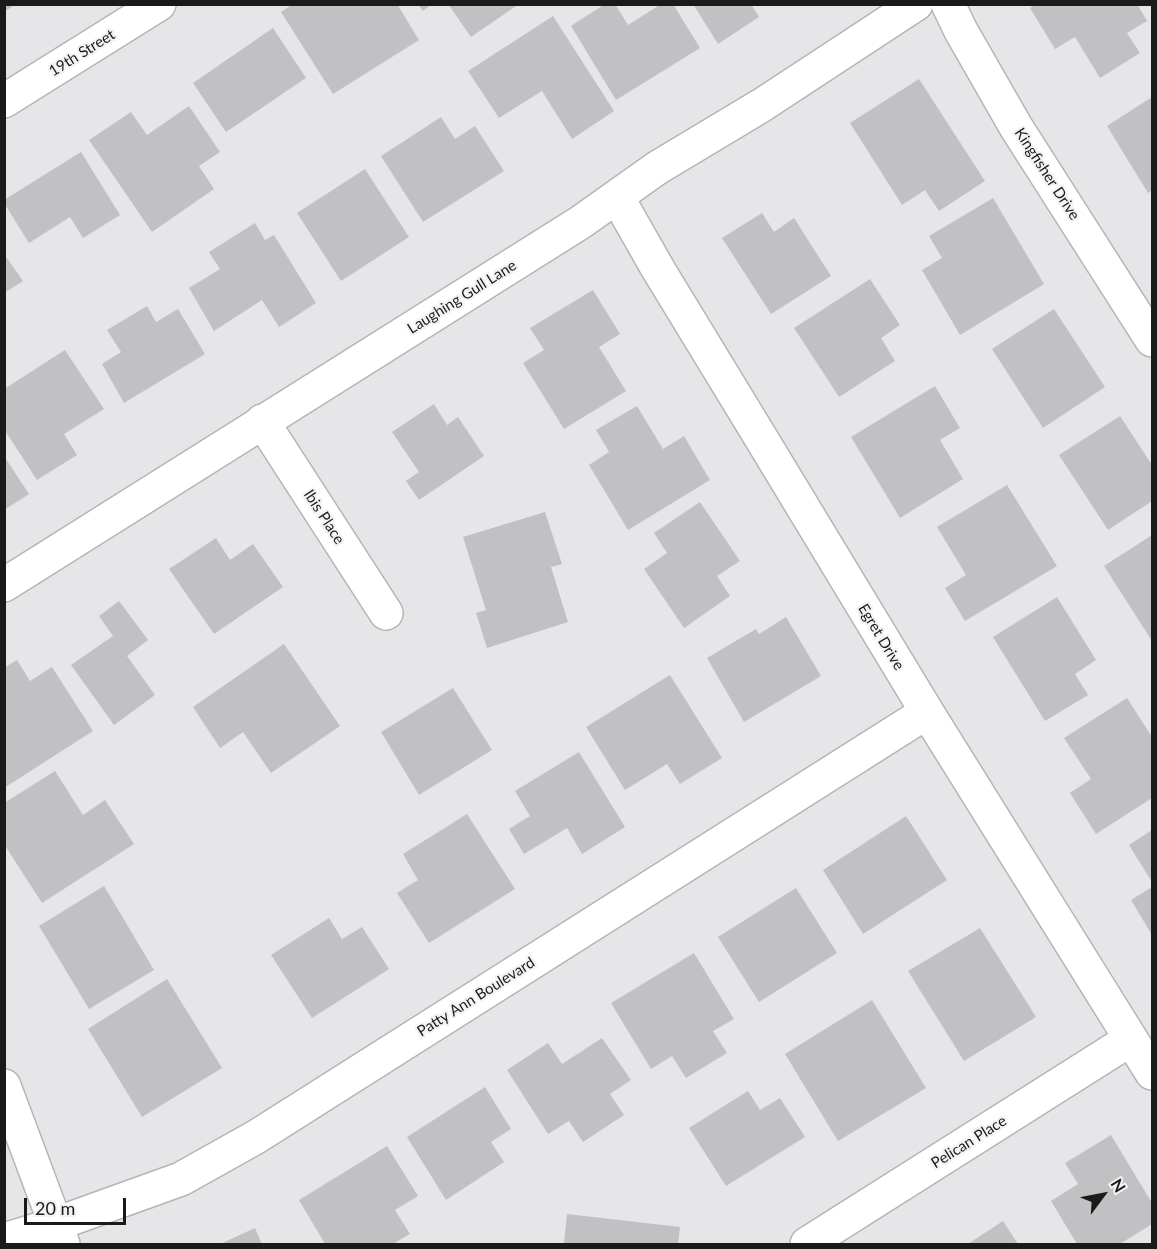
<!DOCTYPE html>
<style>
body{margin:0}
#map{position:relative;width:1157px;height:1249px;overflow:hidden;background:#e6e6e8;font-family:Lato,sans-serif}
canvas{display:block}
.frame{position:absolute;inset:0;border:6px solid #1a1a1b;pointer-events:none}
.north{position:absolute;left:1073px;top:1165px;width:60px;height:60px;-webkit-text-stroke:4px #f3f3f5;paint-order:stroke;rotate:58deg;font-size:16px;font-weight:700;line-height:24px;text-align:center;color:#1a1a1b}
.north::after{content:'';display:block;margin:auto;width:21px;height:27px;background:#1a1a1b;clip-path:polygon(50% 0,100% 100%,50% 72%,0 100%)}
.scale{position:absolute;left:24px;top:1198px;width:102px;height:27px;box-sizing:border-box;border:3px solid #1a1a1b;border-top:0;padding-left:8px;font-size:18px;line-height:21px;white-space:nowrap;color:#1a1a1b;-webkit-text-stroke:4px #f3f3f5;paint-order:stroke}
</style>
<div id="map">
<canvas width="1157" height="1249"></canvas>
<div class="frame"></div>
<div class="north">N</div>
<div class="scale">20 m</div>
</div>
<script>
const context = document.querySelector('canvas').getContext('2d');
context.lineJoin = 'round';
function paint(path, color) { context.fillStyle = color; context.fill(path, 'evenodd'); }
const poly = rows => new Path2D(rows.map(r => 'M' + r).join(''));
function trace(path, color, width, dash) { context.strokeStyle = color; context.lineWidth = width; context.lineCap = dash ? 'butt' : 'round'; context.setLineDash(dash || []); context.stroke(path); }
function drawText(font, color, halo, rows, align = 'center') {
  context.font = font + ' Lato,sans-serif'; context.lineWidth = 4.5; context.setLineDash([]); context.textBaseline = 'middle'; context.strokeStyle = halo; context.fillStyle = color; for (const [text, x, y, turn = 0] of rows) {
    context.save(); context.translate(x, y); context.rotate((+turn || 0) * Math.PI / 180); context.textAlign = isNaN(turn) ? turn : align; if (halo) context.strokeText(text, 0, 0); context.fillText(text, 0, 0); context.restore();
  }
}
const building = poly([
 [4,4,16,4,4,12],
 [293,4,336,4,337,6,339,4,397,4,419,40,333,94,281,12],
 [418,4,432,4,423,11],
 [448,4,519,4,471,37],
 [605,4,615,4,628,25,661,4,673,4,700,48,616,100,571,26],
 [693,4,751,4,759,17,718,44],
 [1036,4,1137,4,1147,21,1127,33,1140,53,1100,78,1075,37,1055,49,1030,8],
 [553,16,614,111,572,139,542,91,499,118,468,71],
 [273,28,306,78,226,132,193,83],
 [919,79,985,181,939,211,925,190,902,205,850,123],
 [1152,97,1152,190,1148,193,1107,126],
 [189,106,220,152,199,166,214,189,152,232,89,140,131,112,147,135],
 [441,117,455,139,475,126,504,171,423,222,381,156],
 [81,152,120,215,83,238,70,217,29,243,4,203,4,200],
 [365,169,409,237,341,281,297,213],
 [993,198,1044,284,960,335,922,270,942,258,929,236],
 [762,213,774,232,794,218,831,276,771,314,722,238],
 [255,223,265,240,274,235,316,303,279,327,262,300,214,331,189,288,220,269,209,252],
 [4,254,23,281,4,293],
 [870,279,900,325,881,338,895,361,839,397,794,328],
 [593,290,620,334,599,347,626,391,564,429,523,363,544,350,530,328],
 [147,306,156,322,178,309,205,354,124,403,102,364,121,352,107,330],
 [1054,309,1105,387,1043,428,992,349],
 [65,350,104,409,64,434,77,455,37,480,4,429,4,389],
 [935,386,960,428,940,440,963,479,900,518,851,437],
 [434,404,447,425,458,417,484,456,419,500,406,481,419,472,392,432],
 [637,406,663,449,684,436,710,480,628,530,589,465,609,452,596,430],
 [1120,416,1152,465,1152,501,1108,530,1059,455],
 [4,456,29,494,4,510],
 [1007,485,1057,566,965,621,945,588,966,575,937,527],
 [700,502,740,561,717,576,730,596,684,628,644,569,667,553,654,533],
 [545,512,562,564,551,567,568,622,487,648,476,613,486,610,463,537],
 [1152,535,1152,641,1104,566],
 [216,538,230,560,253,544,283,587,214,634,169,569],
 [1057,597,1096,660,1075,674,1088,695,1045,721,993,637],
 [119,601,148,640,127,656,155,695,114,725,71,665,113,636,99,616],
 [786,617,821,676,744,722,707,658,756,629,759,634],
 [284,644,340,726,271,773,243,732,220,748,193,707],
 [17,660,30,681,52,667,93,731,4,788,4,668],
 [670,675,722,758,680,784,667,764,625,790,586,727],
 [453,688,492,750,419,795,381,732],
 [1127,698,1152,737,1152,798,1096,834,1070,793,1091,779,1064,738],
 [579,752,625,827,582,854,567,828,524,854,509,829,530,816,515,791],
 [55,771,83,815,105,800,134,844,42,903,4,844,4,803],
 [467,814,515,889,429,943,397,893,418,880,403,854],
 [906,816,947,880,863,934,823,870],
 [1152,830,1152,882,1129,845],
 [104,886,154,970,89,1009,39,926],
 [1152,887,1152,935,1131,900],
 [796,888,837,953,759,1002,718,937],
 [329,918,342,939,362,927,389,969,312,1018,271,955],
 [980,928,1036,1017,964,1061,908,971],
 [694,953,734,1019,713,1031,727,1053,686,1078,672,1056,651,1069,611,1003],
 [167,979,222,1068,142,1117,88,1029],
 [872,1000,926,1088,838,1141,785,1054],
 [602,1038,631,1080,610,1094,624,1115,583,1142,569,1121,548,1134,507,1070,548,1043,562,1064],
 [485,1087,511,1129,491,1142,504,1162,446,1200,407,1137],
 [748,1091,760,1110,780,1098,805,1137,726,1186,689,1128],
 [1111,1135,1152,1203,1152,1224,1120,1244,1077,1244,1051,1201,1078,1184,1065,1163],
 [387,1146,418,1196,395,1210,410,1234,393,1244,325,1244,299,1200],
 [567,1214,680,1227,678,1244,564,1244],
 [1003,1221,1018,1244,968,1244],
 [255,1228,262,1244,220,1244]
]);
const minor = poly([
 [948,4,961,31,1016,127,1152,340],
 [617,197,658,269,761,438,927,712,1152,1073],
 [262,421,386,613],
 [4,585,581,222,657,168,762,105,916,4],
 [4,1086,63,1244],
 [4,1240,56,1224,181,1179,256,1137,927,712],
 [807,1244,1131,1039]
]);
const tertiary = poly([
 [4,101,159,4]
]);
const streetNames = [
 ["19th Street",82,53,-32],
 ["Kingfisher Drive",1047,174,57],
 ["Laughing Gull Lane",462,297,-32],
 ["Ibis Place",324,517,57],
 ["Egret Drive",881,637,59],
 ["Patty Ann Boulevard",476,997,-32],
 ["Pelican Place",969,1142,-32]
];
paint(building, '#c1c1c3');
trace(minor, '#b5b5b7', 36);
trace(tertiary, '#b5b5b7', 36);
trace(minor, '#fff', 33);
trace(tertiary, '#fff', 33);
drawText('15px', '#1a1a1b', '#f3f3f5', streetNames);
</script>
